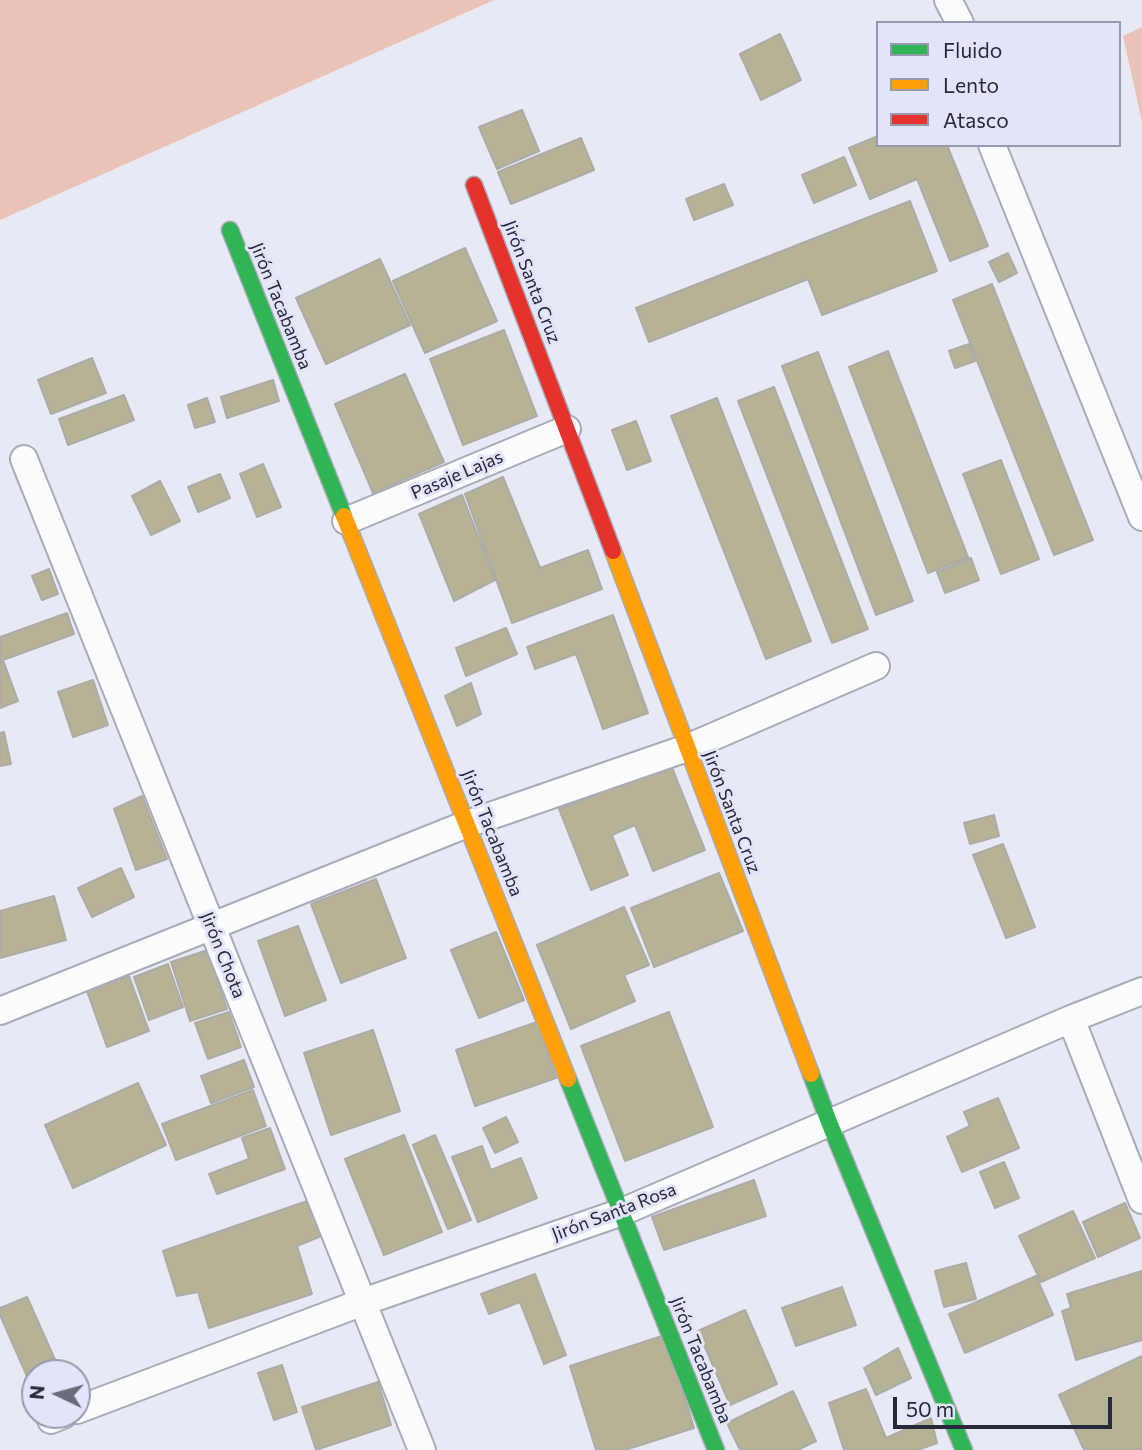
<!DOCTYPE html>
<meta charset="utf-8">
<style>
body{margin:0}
#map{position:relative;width:1142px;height:1450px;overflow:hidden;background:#e7e9f4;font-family:Commissioner,sans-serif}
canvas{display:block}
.legend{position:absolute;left:876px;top:21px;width:245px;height:126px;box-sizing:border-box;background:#e2e5f9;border:2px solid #979aad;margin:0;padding:9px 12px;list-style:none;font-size:21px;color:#27293b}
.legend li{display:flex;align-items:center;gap:14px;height:35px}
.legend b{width:35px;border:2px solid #979aad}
.north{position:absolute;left:21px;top:1359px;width:70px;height:70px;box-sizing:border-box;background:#e2e5f9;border:2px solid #979aad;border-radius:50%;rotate:275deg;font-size:19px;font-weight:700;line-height:28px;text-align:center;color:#27293b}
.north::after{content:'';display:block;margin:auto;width:24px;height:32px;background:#6a6c7c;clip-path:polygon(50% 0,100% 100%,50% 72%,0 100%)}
.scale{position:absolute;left:893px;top:1397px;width:219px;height:32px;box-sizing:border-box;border:4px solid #27293b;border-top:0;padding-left:9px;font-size:21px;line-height:24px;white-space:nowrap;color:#27293b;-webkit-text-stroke:5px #e2e5f9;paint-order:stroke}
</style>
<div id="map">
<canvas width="1142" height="1450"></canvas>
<ul class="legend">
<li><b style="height:9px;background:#30b455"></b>Fluido</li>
<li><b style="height:9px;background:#ff9f0a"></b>Lento</li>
<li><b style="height:9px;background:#e5322d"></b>Atasco</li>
</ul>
<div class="north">N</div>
<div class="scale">50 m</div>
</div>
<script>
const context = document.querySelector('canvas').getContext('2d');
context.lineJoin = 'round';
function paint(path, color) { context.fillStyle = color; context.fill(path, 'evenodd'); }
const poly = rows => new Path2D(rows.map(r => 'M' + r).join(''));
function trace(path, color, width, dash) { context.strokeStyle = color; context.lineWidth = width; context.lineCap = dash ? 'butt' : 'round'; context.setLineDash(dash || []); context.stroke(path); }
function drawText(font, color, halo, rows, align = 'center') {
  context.font = font + ' Commissioner,sans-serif'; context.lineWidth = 6; context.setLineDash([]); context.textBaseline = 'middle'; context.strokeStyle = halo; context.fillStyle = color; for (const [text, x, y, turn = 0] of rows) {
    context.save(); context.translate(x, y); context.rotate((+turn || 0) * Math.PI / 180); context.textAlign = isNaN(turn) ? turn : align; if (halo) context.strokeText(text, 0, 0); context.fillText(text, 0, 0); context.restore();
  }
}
const green = poly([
 [0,0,494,0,0,220],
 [1142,27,1142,122,1123,36]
]);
const building = poly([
 [780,34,801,80,761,100,740,54,780,34],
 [522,110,539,151,497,169,479,127,522,110],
 [878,136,878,145,947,145,988,246,950,261,917,179,870,199,849,148,878,136],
 [581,138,594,170,511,204,498,172,581,138],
 [844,157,856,185,814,203,802,175,844,157],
 [724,184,733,205,694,220,686,199,724,184],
 [910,201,937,271,822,315,808,279,649,342,636,308,910,201],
 [465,248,497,321,425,353,393,281,465,248],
 [1008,253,1017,273,999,282,989,262,1008,253],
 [380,259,410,325,326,364,296,298,380,259],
 [992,284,1093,540,1054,555,953,300,992,284],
 [504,330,537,416,463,445,430,359,504,330],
 [969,344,975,361,955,368,949,351,969,344],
 [888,351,968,557,928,573,849,367,888,351],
 [818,352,913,601,876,615,782,366,818,352],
 [92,358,106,393,51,414,38,380,92,358],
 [405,374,444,462,373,493,335,404,405,374],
 [273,380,279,401,227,418,221,397,273,380],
 [774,387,868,629,832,643,738,401,774,387],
 [124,395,134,420,68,445,59,419,124,395],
 [207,398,215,422,195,428,188,405,207,398],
 [717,398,811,641,766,659,671,416,717,398],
 [636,421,651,461,627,470,612,430,636,421],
 [1001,460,1039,559,1001,574,963,474,1001,460],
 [263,464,281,507,257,517,240,474,263,464],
 [220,474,230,498,198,512,188,487,220,474],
 [503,477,540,568,588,550,602,589,512,623,465,494,503,477],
 [160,481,180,521,151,535,132,496,160,481],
 [462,495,495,580,454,601,419,514,462,495],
 [971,558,979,580,945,593,937,572,971,558],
 [49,569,58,594,42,600,32,576,49,569],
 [67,613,74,634,3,660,18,701,0,708,0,637,67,613],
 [613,615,648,713,603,729,576,654,535,669,527,647,613,615],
 [506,628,517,654,466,676,456,648,506,628],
 [93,680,108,725,73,737,58,692,93,680],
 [471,683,481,714,457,726,445,696,471,683],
 [4,732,11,764,0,766,0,733,4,732],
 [671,765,705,850,653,871,635,825,612,835,628,875,591,890,559,809,671,765],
 [142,796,167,859,136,870,114,809,142,796],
 [994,815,999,836,970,844,964,823,994,815],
 [1003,844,1035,927,1006,938,973,855,1003,844],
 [121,868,134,897,92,917,78,888,121,868],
 [719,873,743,931,654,967,631,908,719,873],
 [376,879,406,958,341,983,311,904,376,879],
 [54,896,66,940,0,958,0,911,54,896],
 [624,907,649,965,624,975,635,1001,571,1029,537,945,624,907],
 [298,926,326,1000,285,1016,258,941,298,926],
 [496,932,524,1000,479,1018,451,950,496,932],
 [208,950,227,1009,190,1021,171,962,208,950],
 [168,964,183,1007,149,1020,134,977,168,964],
 [129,976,149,1031,107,1047,87,991,129,976],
 [229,1012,241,1047,208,1059,195,1023,229,1012],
 [669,1012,713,1127,625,1161,581,1046,669,1012],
 [537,1022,556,1078,475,1106,456,1050,537,1022],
 [373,1030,400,1111,331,1135,304,1053,373,1030],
 [244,1060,254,1087,211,1103,201,1076,244,1060],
 [138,1083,166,1145,73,1188,45,1125,138,1083],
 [253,1090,266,1126,176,1160,162,1124,253,1090],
 [998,1098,1019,1148,962,1172,947,1137,970,1126,964,1112,998,1098],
 [506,1117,518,1142,495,1153,483,1128,506,1117],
 [270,1128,285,1169,217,1194,209,1174,249,1159,242,1138,270,1128],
 [404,1135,442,1232,384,1255,345,1159,404,1135],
 [435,1135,471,1220,448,1229,413,1145,435,1135],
 [482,1146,491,1170,521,1158,537,1198,478,1222,452,1157,482,1146],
 [1004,1162,1019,1198,995,1208,980,1172,1004,1162],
 [754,1180,766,1216,664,1250,652,1217,754,1180],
 [313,1199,326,1234,297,1246,312,1294,209,1328,198,1292,177,1296,163,1251,313,1199],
 [1125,1203,1140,1238,1098,1257,1083,1222,1125,1203],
 [1073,1211,1095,1258,1041,1282,1019,1236,1073,1211],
 [966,1263,976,1299,944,1307,935,1271,966,1263],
 [1142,1271,1142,1340,1076,1360,1062,1311,1071,1308,1067,1294,1142,1271],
 [535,1274,566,1355,544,1364,520,1302,489,1314,481,1294,535,1274],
 [1036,1276,1053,1315,965,1353,949,1314,1036,1276],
 [842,1287,856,1325,796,1346,782,1308,842,1287],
 [27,1297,61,1373,35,1373,35,1389,33,1390,0,1315,0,1308,27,1297],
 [745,1310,777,1384,730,1405,698,1331,745,1310],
 [665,1335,694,1428,625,1450,596,1450,570,1366,665,1335],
 [898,1348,911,1378,876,1395,864,1368,898,1348],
 [1142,1356,1142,1450,1084,1450,1059,1395,1142,1356],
 [282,1365,297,1412,274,1420,258,1373,282,1365],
 [378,1382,391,1425,316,1450,302,1407,378,1382],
 [866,1389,886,1438,931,1418,937,1443,918,1450,844,1450,829,1403,866,1389],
 [793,1391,816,1441,798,1450,740,1450,727,1423,793,1391]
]);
const street = poly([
 [948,0,960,23],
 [992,145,1142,517],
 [24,459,422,1450],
 [346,521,567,429],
 [0,1011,467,824,687,748,876,666],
 [1071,1019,1142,1200],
 [77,1410,363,1302,622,1212,1071,1019,1142,991],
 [51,1420,63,1415]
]);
const fast = poly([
 [230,230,344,516],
 [811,1074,829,1122,964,1450],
 [568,1079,716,1450]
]);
const slow = poly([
 [344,516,568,1079],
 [613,551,811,1074]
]);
const jam = poly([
 [474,185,613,551]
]);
const streetNames = [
 ["Jirón Santa Cruz",532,282,69],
 ["Jirón Tacabamba",281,306,68],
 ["Pasaje Lajas",457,475,-23],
 ["Jirón Santa Cruz",732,812,69],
 ["Jirón Tacabamba",492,833,68],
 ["Jirón Chota",223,955,68],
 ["Jirón Santa Rosa",614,1212,-21],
 ["Jirón Tacabamba",701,1360,68]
];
paint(green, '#ebc2b8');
paint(building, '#b6b295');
trace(building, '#acaba6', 2);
trace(street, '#aaabb9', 30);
trace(fast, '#aaabb9', 19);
trace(slow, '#aaabb9', 19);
trace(jam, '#aaabb9', 19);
trace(street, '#fbfcfd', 26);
trace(fast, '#30b455', 16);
trace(slow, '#ff9f0a', 16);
trace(jam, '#e5322d', 16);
drawText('18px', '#27293b', '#e2e5f9', streetNames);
</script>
